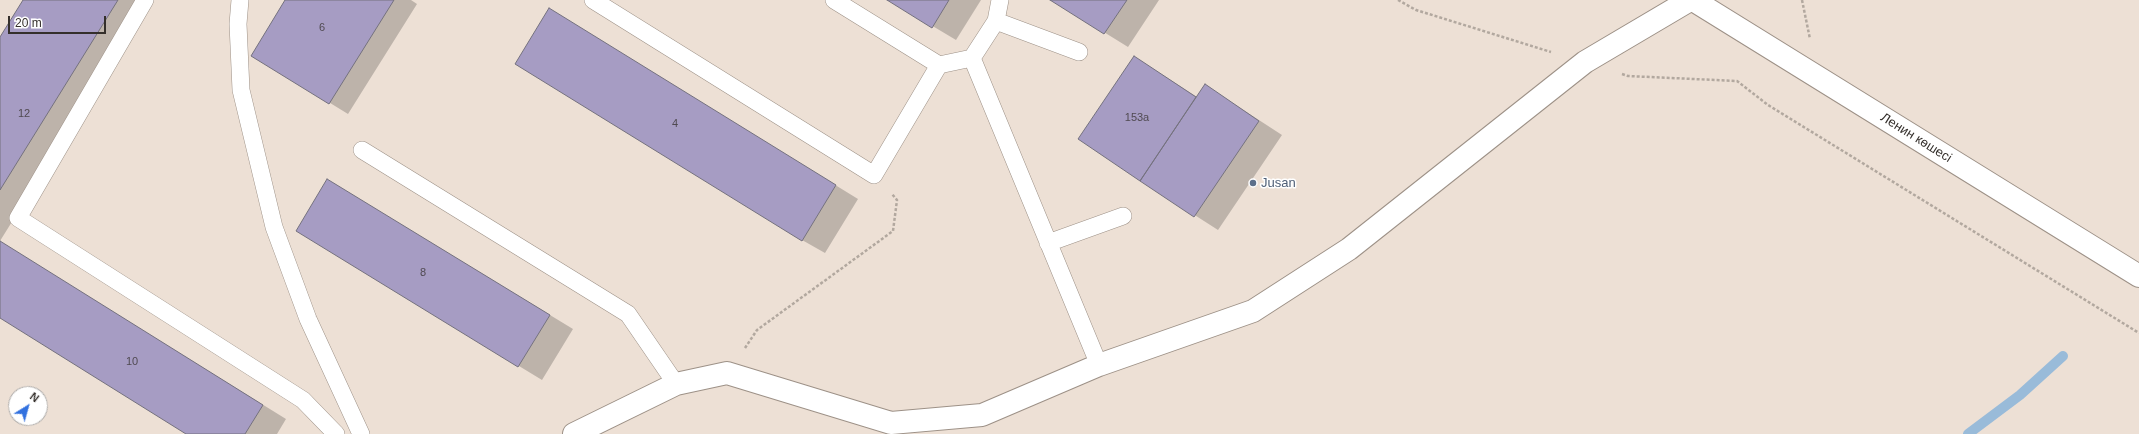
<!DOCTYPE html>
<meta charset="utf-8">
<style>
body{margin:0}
#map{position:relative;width:2139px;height:434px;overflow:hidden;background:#ede0d5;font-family:Helvetica,sans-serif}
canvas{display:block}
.north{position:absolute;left:8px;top:386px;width:40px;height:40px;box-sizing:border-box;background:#fff;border:1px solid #aeacaa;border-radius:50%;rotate:37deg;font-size:11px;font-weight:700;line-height:16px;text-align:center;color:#342f2b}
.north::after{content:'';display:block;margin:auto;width:14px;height:18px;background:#3271df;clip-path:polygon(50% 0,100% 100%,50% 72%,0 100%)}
.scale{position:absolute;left:8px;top:16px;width:98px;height:18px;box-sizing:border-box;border:2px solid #342f2b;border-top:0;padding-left:5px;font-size:12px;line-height:14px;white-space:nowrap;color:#342f2b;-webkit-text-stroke:3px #fff;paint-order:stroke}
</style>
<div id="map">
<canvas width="2139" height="434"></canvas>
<div class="north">N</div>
<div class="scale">20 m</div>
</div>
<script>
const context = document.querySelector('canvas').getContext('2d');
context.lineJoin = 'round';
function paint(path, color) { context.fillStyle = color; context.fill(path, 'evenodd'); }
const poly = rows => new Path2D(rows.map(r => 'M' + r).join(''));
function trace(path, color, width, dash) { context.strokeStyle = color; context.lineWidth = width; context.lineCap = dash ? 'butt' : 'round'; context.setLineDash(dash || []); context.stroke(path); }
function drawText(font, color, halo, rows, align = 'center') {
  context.font = font + ' Helvetica,sans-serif'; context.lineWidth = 3; context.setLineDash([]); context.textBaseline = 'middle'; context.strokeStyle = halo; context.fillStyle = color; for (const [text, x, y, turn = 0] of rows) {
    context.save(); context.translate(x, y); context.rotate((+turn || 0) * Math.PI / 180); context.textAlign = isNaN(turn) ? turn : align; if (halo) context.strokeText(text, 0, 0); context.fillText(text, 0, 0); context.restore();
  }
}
const shadow = poly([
 [24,0,150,0,0,241,0,39],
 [287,0,411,0,417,4,348,114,252,55],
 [889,0,981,0,956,40],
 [1052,0,1159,0,1128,47],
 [572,23,858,199,825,253,802,240],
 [1135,57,1197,97,1205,85,1282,135,1218,230,1140,180],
 [328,180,573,329,542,380,297,231],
 [0,242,286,419,277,434,188,434,0,317]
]);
const stream = poly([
 [1968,434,2020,395,2063,356]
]);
const building = poly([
 [23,0,118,0,0,190,0,37,23,0],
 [285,0,394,0,329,104,251,56,285,0],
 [887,0,949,0,932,28,887,0],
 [1050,0,1127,0,1104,34,1050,0],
 [549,8,836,185,802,241,515,64,549,8],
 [1134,56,1196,97,1140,181,1078,139,1134,56],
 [1205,84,1259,121,1194,217,1140,181,1205,84],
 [327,179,550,315,518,367,296,231,327,179],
 [0,241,263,405,245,434,186,434,0,318,0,241]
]);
const path = poly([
 [1398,0,1416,10,1551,52],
 [1802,0,1810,39],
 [1622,74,1628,76,1737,81,1768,105,2139,333],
 [745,348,757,330,893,231,897,200,892,194]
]);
const service = poly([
 [145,0,18,218,303,400,336,434],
 [240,0,238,24,241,90,274,227,308,319,361,434],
 [593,0,874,175,939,65],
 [834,0,939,65,972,58],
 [1000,0,996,21,972,58,1099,365],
 [996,21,1079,52],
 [362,150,628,314,676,384],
 [1048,243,1123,216]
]);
const minor = poly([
 [574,434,676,384,727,373,891,423,982,415,1099,365,1253,311,1349,249,1585,62,1690,0]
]);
const secondary = poly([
 [1693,0,2139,276]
]);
const markers = [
 [1253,183,4,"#5c6f8a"]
];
const numberNames = [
 ["6",322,28],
 ["12",24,114],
 ["153а",1137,118],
 ["4",675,124],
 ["8",423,273],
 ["10",132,362]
];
const streetNames = [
 ["Ленин көшесі",1916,138,32]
];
const serviceNames = [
 ["Jusan",1261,183]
];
paint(shadow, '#0003');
trace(stream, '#99bbd9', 10);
paint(building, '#a69cc3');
trace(building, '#74717e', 1);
trace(service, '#9d9187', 18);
trace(minor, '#9d9187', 24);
trace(secondary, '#9d9187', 24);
trace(path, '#b2a89f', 2.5, [3, 2]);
trace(service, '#fff', 17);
trace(minor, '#fff', 22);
trace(secondary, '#fff', 22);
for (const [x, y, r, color] of markers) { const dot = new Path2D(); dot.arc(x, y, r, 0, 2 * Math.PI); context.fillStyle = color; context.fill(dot); trace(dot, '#fff', 1.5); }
drawText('11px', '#504a51', null, numberNames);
drawText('13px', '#342f2b', '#fff', streetNames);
drawText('13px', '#4e5e75', '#fff', serviceNames, 'left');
</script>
